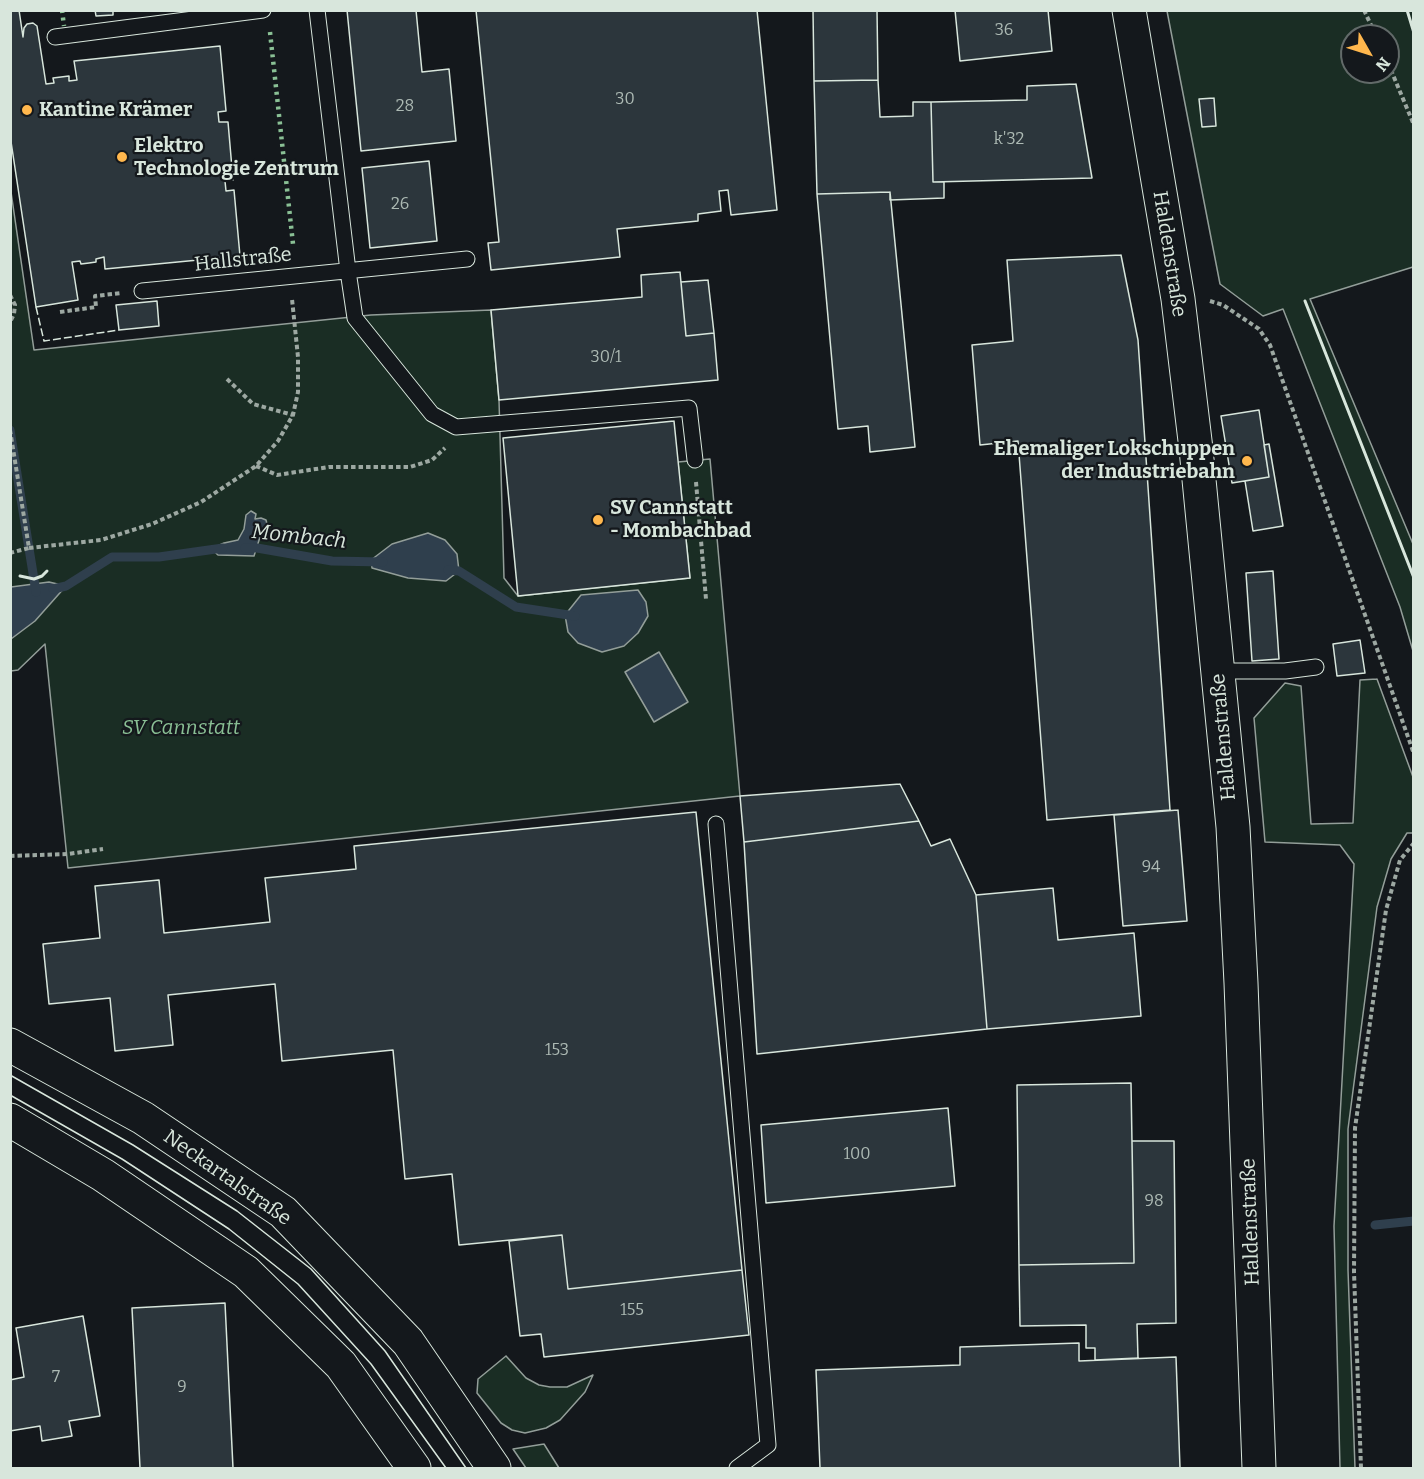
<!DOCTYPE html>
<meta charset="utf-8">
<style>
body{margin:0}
#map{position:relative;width:1424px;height:1479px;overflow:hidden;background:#14181c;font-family:Bitter,serif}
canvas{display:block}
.frame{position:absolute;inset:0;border:12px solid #d8e6dc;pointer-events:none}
.north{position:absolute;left:1340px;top:24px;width:60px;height:60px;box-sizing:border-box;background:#14181c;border:2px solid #626a69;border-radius:50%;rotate:129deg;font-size:16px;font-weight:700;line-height:24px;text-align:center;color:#d8e6dc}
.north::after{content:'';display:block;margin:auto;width:21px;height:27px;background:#ffb74d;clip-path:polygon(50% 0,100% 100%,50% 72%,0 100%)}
</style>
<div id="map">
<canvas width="1424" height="1479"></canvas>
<div class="frame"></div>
<div class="north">N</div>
</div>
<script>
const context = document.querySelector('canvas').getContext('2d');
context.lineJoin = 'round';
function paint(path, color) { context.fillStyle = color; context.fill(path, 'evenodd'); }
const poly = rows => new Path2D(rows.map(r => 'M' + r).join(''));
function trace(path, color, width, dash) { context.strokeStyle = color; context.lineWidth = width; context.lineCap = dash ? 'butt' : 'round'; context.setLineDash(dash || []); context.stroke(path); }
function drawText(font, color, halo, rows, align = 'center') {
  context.font = font + ' Bitter,serif'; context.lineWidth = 4.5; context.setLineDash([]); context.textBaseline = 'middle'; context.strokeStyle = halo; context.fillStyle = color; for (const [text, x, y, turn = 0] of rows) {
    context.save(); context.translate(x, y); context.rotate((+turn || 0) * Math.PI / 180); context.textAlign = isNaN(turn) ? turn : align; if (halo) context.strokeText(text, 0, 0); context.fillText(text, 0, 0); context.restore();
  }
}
const green = poly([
 [1167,11,1413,11,1413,267,1310,299,1413,544,1413,651,1400,607,1283,309,1263,316,1220,284,1167,11],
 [1352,36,1388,36,1388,72,1352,72,1352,36],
 [10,185,34,350,371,315,491,310,499,400,504,578,518,596,690,578,678,462,710,459,740,796,68,868,45,644,18,670,11,671,10,185],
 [1377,679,1413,777,1414,833,1407,833,1391,859,1377,907,1348,1129,1348,1270,1355,1468,1340,1468,1334,1226,1354,864,1340,845,1265,842,1254,718,1285,683,1301,686,1311,824,1353,823,1360,680,1377,679],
 [506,1356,526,1378,539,1385,550,1387,567,1387,593,1375,585,1392,560,1420,546,1428,525,1433,512,1430,501,1423,477,1393,478,1379,506,1356],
 [544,1444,559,1468,526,1468,513,1449,544,1444]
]);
const water = poly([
 [251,511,256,514,255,519,261,518,266,520,267,524,261,534,254,556,218,555,211,549,224,543,238,540,244,529,246,515,251,511],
 [428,533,445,540,457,554,459,571,446,581,408,578,372,568,371,560,392,544,428,533],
 [49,582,66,586,35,621,11,639,11,587,49,582],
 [638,590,646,602,648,616,638,633,624,646,602,652,578,643,568,632,565,615,581,595,638,590],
 [659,652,688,702,654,722,625,672,659,652]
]);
const stream = poly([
 [10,430,36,592],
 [245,548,257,548,332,561,383,562],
 [448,570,459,571,516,607,575,616],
 [53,589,66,586,112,557,159,557,223,548],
 [1375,1225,1414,1221]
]);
const building = poly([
 [10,10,19,10,23,37,24,28,27,24,33,23,37,26,46,84,54,83,53,78,69,76,69,81,77,80,74,61,220,46,226,111,218,112,219,122,228,122,233,180,225,181,226,191,234,190,240,256,105,269,104,257,96,259,96,262,89,263,81,264,80,261,72,262,78,300,36,307,10,135,10,10],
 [95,10,113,10,113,15,96,16,95,10],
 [347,10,416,10,422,72,449,69,456,141,361,151,347,10],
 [476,10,757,10,777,210,731,215,728,190,719,191,721,211,698,214,698,221,617,229,620,257,491,270,488,243,499,242,476,10],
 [813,10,877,10,878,80,814,81,813,10],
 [955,10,1048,10,1052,51,960,61,955,10],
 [878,80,880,117,913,116,913,102,931,102,933,182,944,182,944,198,890,200,890,192,817,194,814,81,878,80],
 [1076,84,1092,178,933,182,931,102,1027,100,1027,86,1076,84],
 [1214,98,1216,126,1202,127,1199,99,1214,98],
 [429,161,437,241,370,248,362,168,429,161],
 [890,192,915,447,870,452,868,426,838,429,817,194,890,192],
 [1121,255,1138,340,1170,810,1047,820,1018,441,980,445,972,345,1013,341,1007,260,1121,255],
 [680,272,686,336,714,333,718,380,499,400,491,310,642,297,641,275,680,272],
 [708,280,714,333,686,336,681,282,708,280],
 [157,301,159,326,119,330,116,305,157,301],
 [1259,410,1269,477,1232,483,1221,416,1259,410],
 [674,421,690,578,518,596,503,438,674,421],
 [1269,444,1283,526,1253,531,1245,481,1269,477,1264,445,1269,444],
 [1273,571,1279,659,1252,661,1246,573,1273,571],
 [1360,640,1365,673,1337,676,1333,644,1360,640],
 [900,784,919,821,744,842,740,796,900,784],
 [1178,810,1187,921,1123,926,1114,815,1178,810],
 [696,812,742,1270,568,1289,562,1235,459,1245,452,1174,405,1179,393,1050,282,1061,275,984,168,995,173,1045,115,1051,110,998,49,1004,43,944,100,938,95,886,159,880,164,933,270,922,265,878,356,869,354,846,696,812],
 [919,821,931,846,950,839,976,895,987,1029,757,1054,744,842,919,821],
 [1053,888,1058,940,1134,933,1141,1016,987,1029,976,895,1053,888],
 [1131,1083,1134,1263,1019,1265,1017,1085,1131,1083],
 [948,1108,955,1186,766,1203,761,1125,948,1108],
 [1132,1141,1174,1141,1176,1323,1137,1324,1138,1358,1095,1360,1095,1348,1086,1348,1086,1325,1020,1326,1019,1265,1134,1263,1132,1141],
 [562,1235,568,1289,742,1270,749,1335,544,1357,541,1334,520,1336,509,1241,562,1235],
 [225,1303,233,1468,140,1468,132,1308,225,1303],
 [83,1316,100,1416,69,1421,72,1436,42,1441,40,1426,10,1431,10,1380,24,1377,16,1328,83,1316],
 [1079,1343,1079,1361,1176,1357,1180,1468,820,1468,816,1370,960,1365,960,1347,1079,1343]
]);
const path = poly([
 [1364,10,1376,36],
 [1388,63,1414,125],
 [10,295,15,305,14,314,10,322],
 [1210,301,1223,305,1259,329,1270,345,1414,754],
 [60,312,96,307,95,296,121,293],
 [227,379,253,404,293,415],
 [10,430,29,548,10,553],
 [256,466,277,475,329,467,410,467,432,460,445,448],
 [696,482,706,599],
 [29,548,101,540,152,524,201,502,256,466,278,441,293,415,298,392,298,357,292,299],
 [10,856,68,854,103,849],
 [1361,1468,1354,1272,1355,1128,1386,910,1400,860,1414,843]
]);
const lane = poly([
 [317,10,348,271,355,318,432,414,456,427,689,408,695,460],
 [55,37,263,10],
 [142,291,467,259],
 [1218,671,1285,671,1316,667],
 [716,824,768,1445,737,1468]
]);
const secondary = poly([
 [1129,10,1178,299,1196,449,1233,827,1241,983,1259,1468],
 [10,1045,143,1118,283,1212,408,1342,494,1468],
 [10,1120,103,1175,246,1272,341,1365,414,1468]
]);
const tram = poly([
 [10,1075,133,1145,237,1211,311,1269,385,1351,466,1468],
 [10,1095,122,1159,229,1229,298,1284,371,1364,446,1468]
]);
const hedge = poly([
 [62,10,64,26],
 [270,32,293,244]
]);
const fence = poly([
 [36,307,44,341,119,330]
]);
const wall = poly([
 [1407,10,1414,33],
 [1305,301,1414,578],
 [20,576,34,579,42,576,47,571]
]);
const markers = [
 [27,110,6,"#ffb74d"],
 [122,157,6,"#ffb74d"],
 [1247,461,6,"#ffb74d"],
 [598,520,6,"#ffb74d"]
];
const numberNames = [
 ["36",1004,31],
 ["30",625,100],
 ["28",405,107],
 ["k'32",1009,140],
 ["26",400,205],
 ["30/1",606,358],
 ["94",1151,868],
 ["153",557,1051],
 ["100",857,1155],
 ["98",1154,1202],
 ["155",632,1311],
 ["7",56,1378],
 ["9",182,1388]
];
const poiNames = [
 ["Kantine Krämer",39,110],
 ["Elektro",134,146],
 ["Technologie Zentrum",134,169],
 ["Ehemaliger Lokschuppen",1235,449,"right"],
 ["der Industriebahn",1235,472,"right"],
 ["SV Cannstatt",610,508],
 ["- Mombachbad",610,531]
];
const streetNames = [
 ["Haldenstraße",1169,254,81],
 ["Hallstraße",243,260,-6],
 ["Haldenstraße",1224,737,-95],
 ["Neckartalstraße",227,1178,35],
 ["Haldenstraße",1251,1222,-92]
];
const parkNames = [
 ["SV Cannstatt",181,728]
];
const waterNames = [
 ["Mombach",299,537,6]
];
paint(green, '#1a2d24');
trace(green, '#939e99', 1.5);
paint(water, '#2f3f4d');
trace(water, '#939e99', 1.5);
trace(stream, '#2f3f4d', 9);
paint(building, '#2c363c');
trace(building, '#d8e6dc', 1.5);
trace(lane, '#d8e6dc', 17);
trace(secondary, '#d8e6dc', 35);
trace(path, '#9da8a2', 4, [4.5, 3]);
trace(lane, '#14181c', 15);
trace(secondary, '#14181c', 33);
trace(tram, '#d8e6dc', 1.5);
trace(hedge, '#8ac095', 4.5, [3, 4.5]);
trace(fence, '#d8e6dc', 1.5, [8, 3]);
trace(wall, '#d8e6dc', 3);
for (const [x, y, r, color] of markers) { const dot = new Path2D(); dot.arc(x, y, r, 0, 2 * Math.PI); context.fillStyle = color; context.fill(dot); trace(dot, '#14181c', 2); }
drawText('16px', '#adbab4', null, numberNames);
drawText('bold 20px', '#d8e6dc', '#14181c', poiNames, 'left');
drawText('20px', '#d8e6dc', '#14181c', streetNames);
drawText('italic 20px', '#8ac095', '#14181c', parkNames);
drawText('italic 21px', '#d8e6dc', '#14181c', waterNames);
</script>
